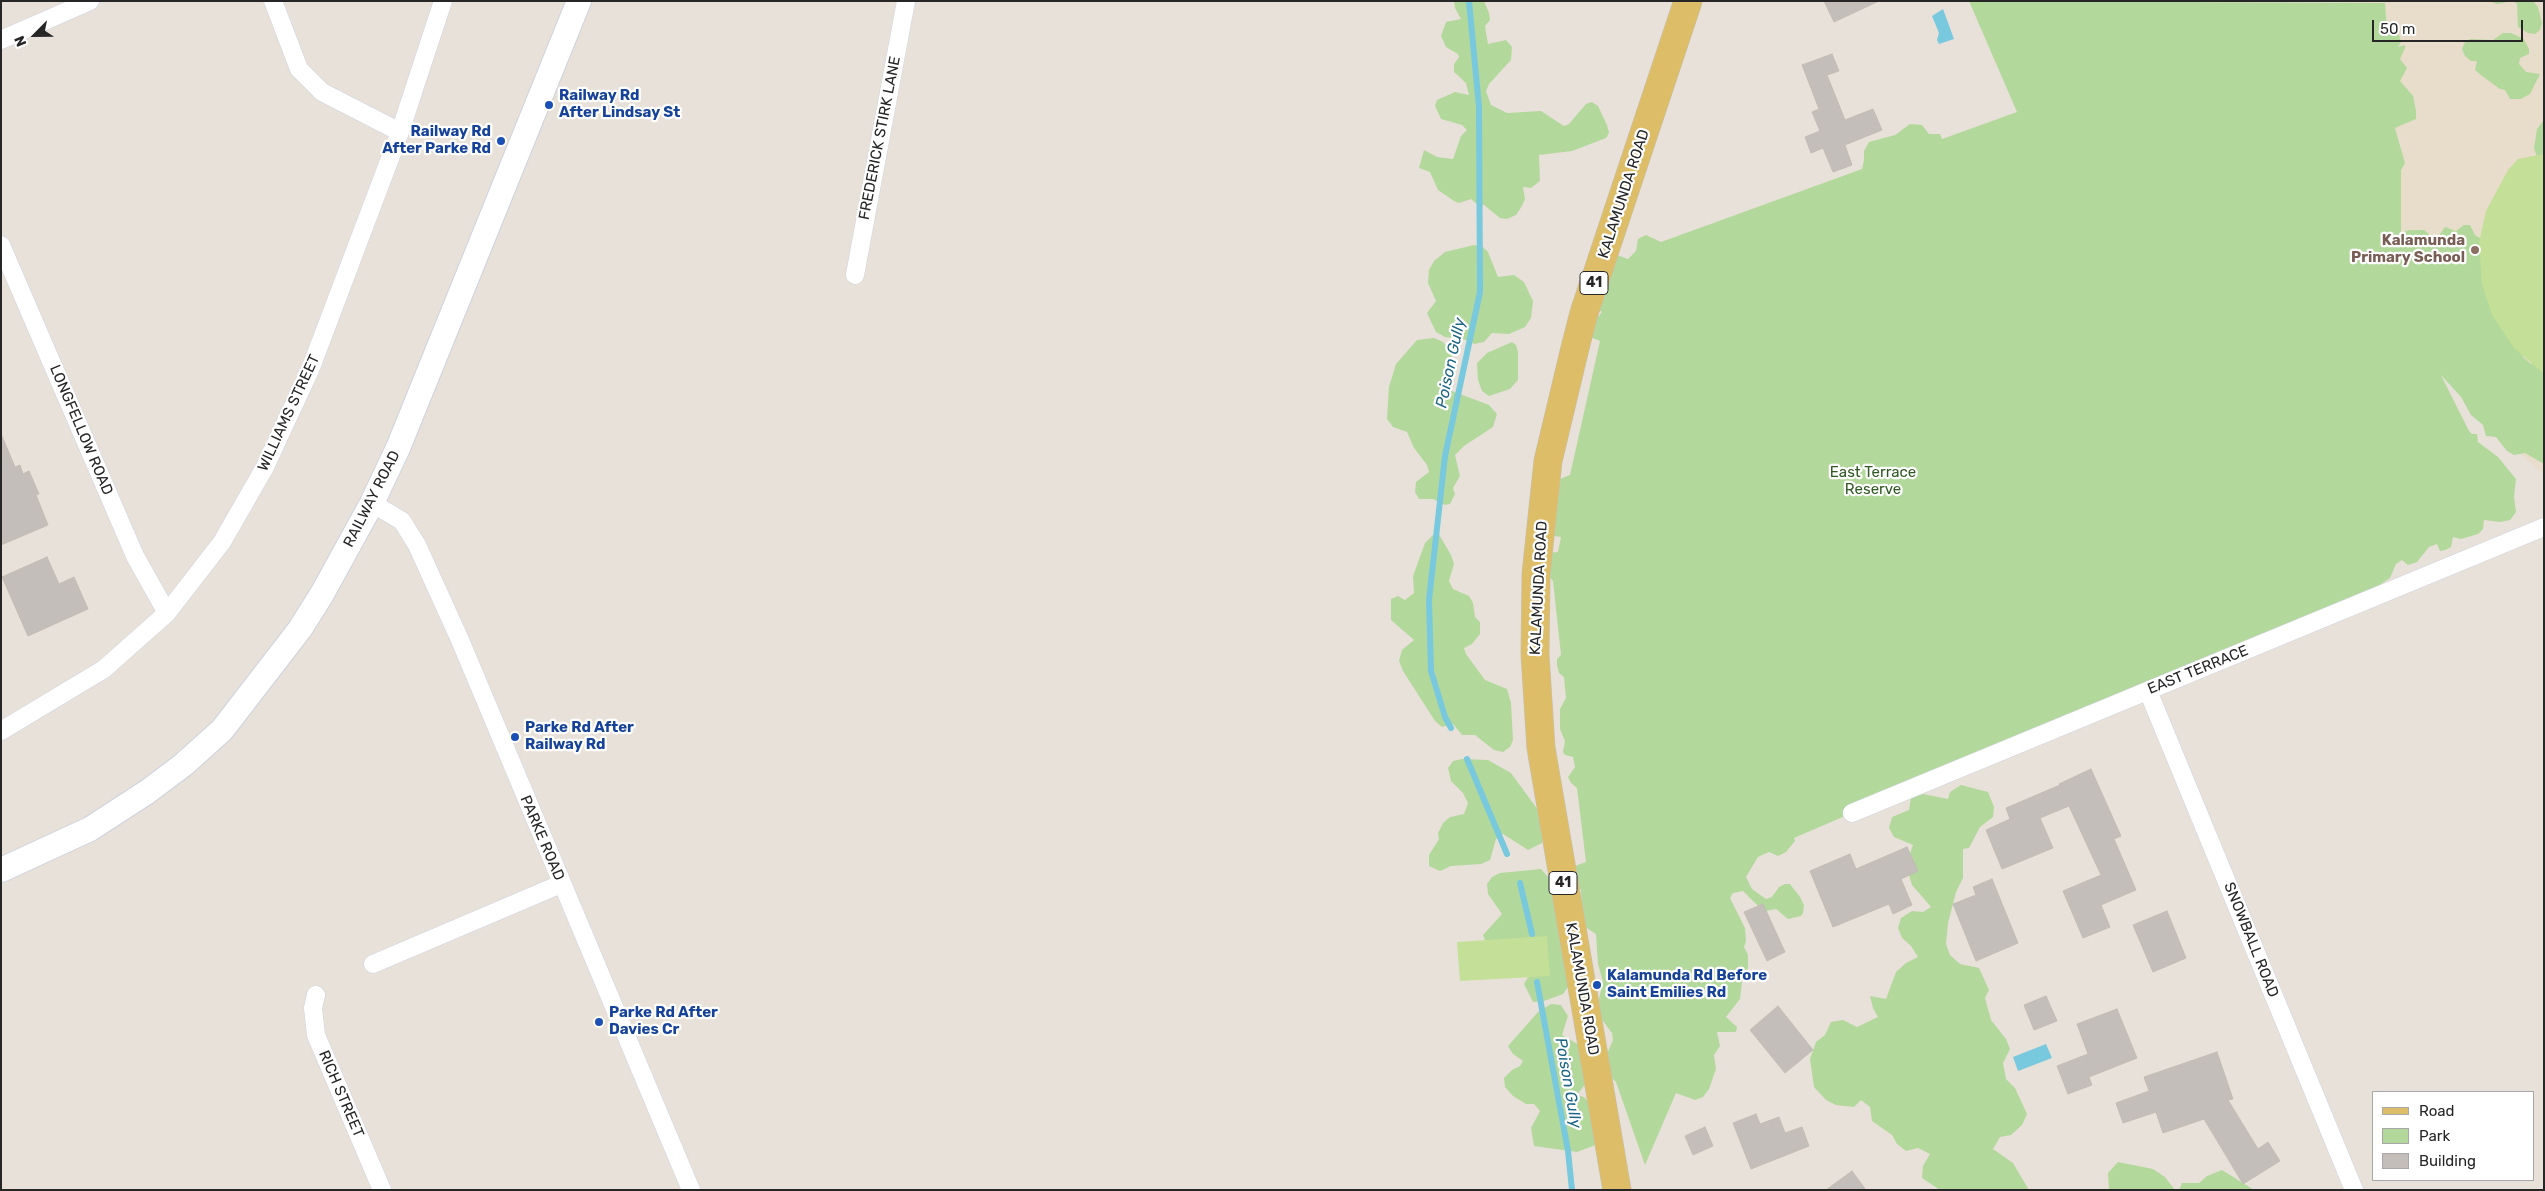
<!DOCTYPE html>
<style>
body{margin:0}
#map{position:relative;width:2545px;height:1191px;overflow:hidden;background:#e8e1d9;font-family:Rubik,sans-serif}
canvas{display:block}
.frame{position:absolute;inset:0;border:2px solid #262626;pointer-events:none}
.legend{position:absolute;left:2372px;top:1091px;width:162px;height:90px;box-sizing:border-box;background:#fff;border:1px solid #a8a8a8;margin:0;padding:6px 9px;list-style:none;font-size:15px;color:#262626}
.legend li{display:flex;align-items:center;gap:10px;height:25px}
.legend b{width:25px;border:1px solid #a8a8a8}
.north{position:absolute;left:10px;top:10px;width:50px;height:50px;-webkit-text-stroke:4px #fff;paint-order:stroke;rotate:247deg;font-size:14px;font-weight:700;line-height:20px;text-align:center;color:#262626}
.north::after{content:'';display:block;margin:auto;width:18px;height:22px;background:#262626;clip-path:polygon(50% 0,100% 100%,50% 72%,0 100%)}
.scale{position:absolute;left:2372px;top:20px;width:151px;height:22px;box-sizing:border-box;border:2px solid #262626;border-top:0;padding-left:6px;font-size:15px;line-height:18px;white-space:nowrap;color:#262626;-webkit-text-stroke:4px #fff;paint-order:stroke}
</style>
<div id="map">
<canvas width="2545" height="1191"></canvas>
<div class="frame"></div>
<ul class="legend">
<li><b style="height:6px;background:#debd68"></b>Road</li>
<li><b style="height:14px;background:#b3d89c"></b>Park</li>
<li><b style="height:14px;background:#c3beb9"></b>Building</li>
</ul>
<div class="north">N</div>
<div class="scale">50 m</div>
</div>
<script>
const context = document.querySelector('canvas').getContext('2d');
context.lineJoin = 'round';
function paint(path, color) { context.fillStyle = color; context.fill(path, 'evenodd'); }
const poly = rows => new Path2D(rows.map(r => 'M' + r).join(''));
function trace(path, color, width, dash) { context.strokeStyle = color; context.lineWidth = width; context.lineCap = dash ? 'butt' : 'round'; context.setLineDash(dash || []); context.stroke(path); }
function drawText(font, color, halo, rows, align = 'center') {
  context.font = font + ' Rubik,sans-serif'; context.lineWidth = 4.5; context.setLineDash([]); context.textBaseline = 'middle'; context.strokeStyle = halo; context.fillStyle = color; for (const [text, x, y, turn = 0] of rows) {
    context.save(); context.translate(x, y); context.rotate((+turn || 0) * Math.PI / 180); context.textAlign = isNaN(turn) ? turn : align; if (halo) context.strokeText(text, 0, 0); context.fillText(text, 0, 0); context.restore();
  }
}
const education = poly([
 [2341,1,2544,1,2544,475,2480,417,2438,362,2400,227,2401,144]
]);
const green = poly([
 [1454,1,1484,1,1489,13,1490,20,1485,26,1488,44,1506,40,1512,47,1511,60,1489,84,1486,91,1491,105,1507,113,1541,111,1564,126,1569,124,1586,104,1592,102,1598,106,1607,125,1609,133,1606,138,1572,151,1539,155,1540,181,1531,188,1523,187,1525,199,1522,206,1516,215,1507,219,1500,218,1484,205,1477,204,1471,199,1459,203,1454,201,1438,190,1430,172,1419,168,1424,150,1437,157,1453,159,1461,136,1467,130,1462,125,1441,119,1435,106,1437,100,1455,92,1469,95,1466,83,1454,72,1454,64,1459,57,1458,54,1446,47,1441,36,1446,22,1461,19,1455,8],
 [1969,1,2385,3,2387,28,2389,32,2395,31,2399,35,2401,42,2398,47,2405,45,2405,48,2400,59,2407,68,2400,81,2413,96,2416,111,2416,119,2395,128,2405,163,2401,170,2401,233,2409,230,2424,230,2436,240,2445,227,2456,231,2464,225,2470,225,2475,235,2483,240,2523,357,2531,364,2541,361,2544,362,2544,464,2525,453,2514,455,2507,451,2496,437,2486,436,2483,425,2471,415,2461,397,2441,375,2469,431,2472,434,2477,434,2478,442,2498,457,2516,479,2514,497,2516,512,2510,520,2500,522,2484,520,2483,529,2478,534,2461,539,2453,537,2451,547,2445,550,2440,551,2437,544,2429,547,2417,562,2408,565,2402,560,2396,564,2390,578,2381,584,2385,593,1852,813,1794,838,1795,841,1786,852,1778,856,1769,852,1758,857,1746,877,1752,889,1766,899,1772,897,1779,887,1785,884,1790,884,1800,897,1804,905,1803,913,1801,916,1788,919,1776,909,1766,911,1761,909,1743,891,1733,893,1730,898,1745,928,1746,941,1744,947,1748,955,1748,968,1742,982,1740,999,1726,1017,1737,1027,1736,1032,1717,1032,1720,1046,1714,1055,1716,1069,1709,1089,1703,1097,1695,1100,1676,1093,1645,1165,1616,1082,1610,1076,1606,1056,1613,1040,1612,1033,1600,1017,1598,1003,1603,982,1598,964,1596,934,1585,927,1582,910,1581,890,1576,881,1575,866,1586,862,1577,788,1571,783,1568,777,1575,767,1573,757,1565,755,1563,752,1565,741,1560,729,1560,709,1566,698,1564,677,1559,673,1557,665,1557,659,1561,655,1553,581,1548,575,1548,553,1558,552,1561,537,1547,535,1557,480,1570,475,1600,341,1588,336,1588,318,1599,316,1602,312,1594,307,1614,254,1628,259,1636,251,1638,239,1646,235,1661,242,1862,169,1864,160,1864,151,1869,142,1895,135,1910,124,1922,125,1929,134,1940,134,1942,139,2017,112],
 [2489,1,2533,1,2538,7,2542,23,2540,30,2535,34,2528,33,2518,27,2517,4,2513,1,2497,4],
 [2503,33,2511,33,2524,39,2529,49,2529,54,2520,58,2519,64,2526,72,2540,74,2530,94,2521,99,2510,99,2505,90,2500,89,2482,76,2475,70,2477,61,2471,61,2465,56,2462,49,2465,42,2470,39,2493,40],
 [2544,120,2544,168,2538,160,2534,148,2537,129],
 [1474,245,1483,247,1488,252,1498,277,1514,275,1524,282,1533,301,1531,318,1525,327,1509,334,1492,333,1484,342,1474,344,1467,340,1445,337,1436,332,1427,313,1436,301,1428,283,1429,270,1434,261,1445,252],
 [1434,338,1443,342,1450,349,1454,367,1446,382,1452,391,1489,405,1497,414,1493,427,1464,446,1455,455,1460,476,1453,488,1455,494,1450,504,1445,505,1433,499,1419,499,1415,492,1416,482,1429,472,1427,465,1414,448,1407,432,1393,427,1387,419,1389,387,1396,364,1417,340],
 [1512,342,1516,345,1518,352,1518,380,1510,389,1489,396,1482,391,1478,380,1477,363,1487,353],
 [1437,531,1451,555,1454,564,1449,581,1453,589,1469,596,1473,603,1475,617,1480,622,1480,634,1472,644,1464,648,1466,654,1485,680,1507,689,1511,703,1513,740,1510,747,1503,752,1494,750,1475,735,1462,735,1453,724,1442,727,1435,721,1403,671,1399,661,1402,650,1414,640,1391,620,1391,599,1398,596,1405,600,1414,593,1413,576,1425,543],
 [1462,759,1488,760,1511,773,1538,810,1545,833,1542,843,1528,850,1503,834,1496,839,1490,860,1481,864,1451,866,1440,871,1429,866,1429,855,1439,839,1438,833,1443,823,1450,817,1464,814,1468,803,1463,793,1451,781,1448,768,1453,761],
 [1961,785,1988,792,1994,807,1993,817,1980,827,1969,848,1963,849,1963,878,1956,892,1948,923,1946,944,1950,955,1960,964,1979,968,1989,990,1985,998,1991,1020,2006,1039,2010,1049,2003,1063,2006,1079,2015,1088,2027,1114,2022,1125,2011,1135,2000,1137,1993,1149,2013,1163,2029,1190,1940,1190,1922,1178,1923,1166,1930,1154,1918,1148,1906,1151,1897,1144,1892,1135,1872,1121,1870,1107,1861,1100,1854,1107,1836,1105,1826,1100,1814,1087,1810,1059,1816,1042,1825,1035,1831,1022,1843,1020,1857,1027,1878,1017,1873,1008,1870,996,1886,999,1896,972,1906,963,1918,957,1911,946,1902,938,1898,928,1901,918,1912,911,1923,912,1931,907,1912,885,1906,865,1913,845,1894,837,1889,828,1892,817,1909,810,1911,797,1923,794,1948,799,1950,792],
 [1541,869,1549,878,1551,887,1570,984,1563,994,1544,1001,1533,1002,1524,984,1530,974,1529,937,1515,944,1494,943,1485,940,1483,935,1502,914,1488,894,1487,884,1492,877,1500,873],
 [1551,1004,1561,1005,1568,1016,1562,1035,1586,1049,1589,1079,1577,1095,1584,1097,1599,1113,1598,1144,1577,1152,1534,1146,1531,1128,1540,1111,1534,1104,1526,1104,1513,1096,1505,1087,1504,1078,1512,1070,1520,1066,1523,1061,1513,1054,1508,1046,1538,1012],
 [2118,1162,2153,1169,2165,1177,2175,1190,2109,1190,2108,1173],
 [2222,1170,2254,1190,2179,1190,2182,1183,2199,1183,2207,1176]
]);
const pitch = poly([
 [2544,154,2544,374,2514,348,2492,315,2482,284,2479,243,2486,211,2508,170,2518,159],
 [1547,936,1550,976,1460,981,1457,942]
]);
const water = poly([
 [1943,9,1954,39,1939,44,1937,40,1939,33,1932,16],
 [2046,1044,2052,1058,2018,1071,2013,1057]
]);
const stream = poly([
 [1451,728,1445,717,1431,671,1429,600,1445,456,1480,292,1479,107,1469,1],
 [1467,759,1507,854],
 [1520,883,1532,934],
 [1537,982,1568,1151,1572,1190]
]);
const building = poly([
 [1824,1,1879,1,1834,22,1824,1],
 [1832,54,1839,71,1827,75,1845,120,1873,109,1882,130,1845,145,1852,165,1833,172,1823,148,1811,153,1805,137,1820,131,1812,112,1819,109,1802,65,1832,54],
 [1,434,15,467,20,465,23,474,29,471,39,494,36,495,48,525,1,545,1,434],
 [47,557,59,584,74,577,88,609,28,636,2,577,47,557],
 [2091,769,2121,836,2114,839,2136,890,2101,905,2110,927,2083,938,2063,891,2101,875,2069,806,2040,818,2053,848,2002,869,1986,830,2010,819,2006,808,2060,785,2059,784,2091,769],
 [1907,847,1918,871,1901,879,1912,905,1893,914,1889,904,1833,927,1810,871,1850,854,1856,869,1907,847],
 [1992,879,2018,943,1976,961,1953,904,1976,895,1973,887,1992,879],
 [1763,904,1785,952,1767,961,1744,912,1763,904],
 [2167,911,2186,958,2153,972,2133,925,2167,911],
 [2046,996,2057,1021,2034,1030,2024,1005,2046,996],
 [1778,1006,1813,1050,1785,1073,1750,1030,1778,1006],
 [2117,1009,2137,1058,2089,1077,2092,1085,2068,1094,2057,1066,2088,1054,2077,1024,2117,1009],
 [2217,1052,2233,1099,2228,1100,2258,1149,2268,1142,2280,1161,2243,1184,2204,1119,2163,1133,2156,1112,2123,1123,2116,1103,2149,1091,2144,1077,2217,1052],
 [1756,1114,1760,1124,1779,1117,1785,1133,1802,1127,1809,1146,1751,1169,1733,1123,1756,1114],
 [1705,1127,1713,1146,1693,1155,1685,1136,1705,1127],
 [1852,1171,1866,1190,1826,1190,1852,1171]
]);
const street = poly([
 [273,1,299,69,322,92,400,132],
 [1,40,90,1],
 [1,245,135,556,167,613],
 [855,275,906,1],
 [372,503,402,521,417,545,460,640,691,1190],
 [2148,691,2354,1190],
 [1,731,104,669,167,613,222,542,265,467,310,370,400,132,443,1],
 [1852,813,2544,527],
 [373,964,561,884],
 [316,995,313,1008,316,1035,382,1190]
]);
const secondary = poly([
 [1,870,90,829,147,792,183,765,222,730,300,629,322,594,372,503,398,448,579,1]
]);
const primary = poly([
 [1617,1190,1541,748,1535,655,1536,574,1548,461,1575,348,1584,313,1688,1]
]);
const markers = [
 [549,105,5,"#1a4fb4"],
 [501,141,5,"#1a4fb4"],
 [2475,250,5,"#8d6e63"],
 [515,737,5,"#1a4fb4"],
 [1597,985,5,"#1a4fb4"],
 [599,1022,5,"#1a4fb4"]
];
const shields = [
 [1594,283,28],
 [1563,883,28]
];
const shieldNames = [
 ["41",1594,283],
 ["41",1563,883]
];
const transitNames = [
 ["Railway Rd",559,96],
 ["After Lindsay St",559,113],
 ["Railway Rd",491,132,"right"],
 ["After Parke Rd",491,149,"right"],
 ["Parke Rd After",525,728],
 ["Railway Rd",525,745],
 ["Kalamunda Rd Before",1607,976],
 ["Saint Emilies Rd",1607,993],
 ["Parke Rd After",609,1013],
 ["Davies Cr",609,1030]
];
const streetNames = [
 ["FREDERICK STIRK LANE",880,138,-79],
 ["KALAMUNDA ROAD",1624,194,-72],
 ["WILLIAMS STREET",289,413,-65],
 ["LONGFELLOW ROAD",81,430,67],
 ["RAILWAY ROAD",372,499,-63],
 ["KALAMUNDA ROAD",1539,588,-87],
 ["EAST TERRACE",2198,670,-22],
 ["PARKE ROAD",542,838,67],
 ["SNOWBALL ROAD",2251,940,68],
 ["KALAMUNDA ROAD",1582,989,80],
 ["RICH STREET",341,1094,67]
];
const educationNames = [
 ["Kalamunda",2465,241],
 ["Primary School",2465,258]
];
const parkNames = [
 ["East Terrace",1873,473],
 ["Reserve",1873,490]
];
const waterNames = [
 ["Poison Gully",1451,363,-78],
 ["Poison Gully",1568,1083,80]
];
paint(education, '#e8ddca');
paint(green, '#b3d89c');
paint(pitch, '#c4df98');
paint(water, '#78c8de');
trace(stream, '#78c8de', 6);
paint(building, '#c3beb9');
trace(building, '#c2bcb4', 1);
trace(street, '#cfd2de', 19);
trace(secondary, '#cfd2de', 26);
trace(primary, '#c2c2c2', 29);
trace(street, '#fff', 18);
trace(secondary, '#fff', 24);
trace(primary, '#debd68', 28);
for (const [x, y, r, color] of markers) { const dot = new Path2D(); dot.arc(x, y, r, 0, 2 * Math.PI); context.fillStyle = color; context.fill(dot); trace(dot, '#fff', 2); }
for (const [x, y, w] of shields) { const box = new Path2D(); box.roundRect(x - w / 2, y - 11.5, w, 23, 4); context.fillStyle = '#fff'; context.fill(box); trace(box, '#262626', 1); }
drawText('bold 14px', '#262626', null, shieldNames);
drawText('bold 15px', '#164399', '#fff', transitNames, 'left');
drawText('15px', '#262626', '#fff', streetNames);
drawText('bold 15px', '#785e54', '#fff', educationNames, 'right');
drawText('15px', '#2f5921', '#fff', parkNames);
drawText('italic 16px', '#1c6585', '#fff', waterNames);
</script>
